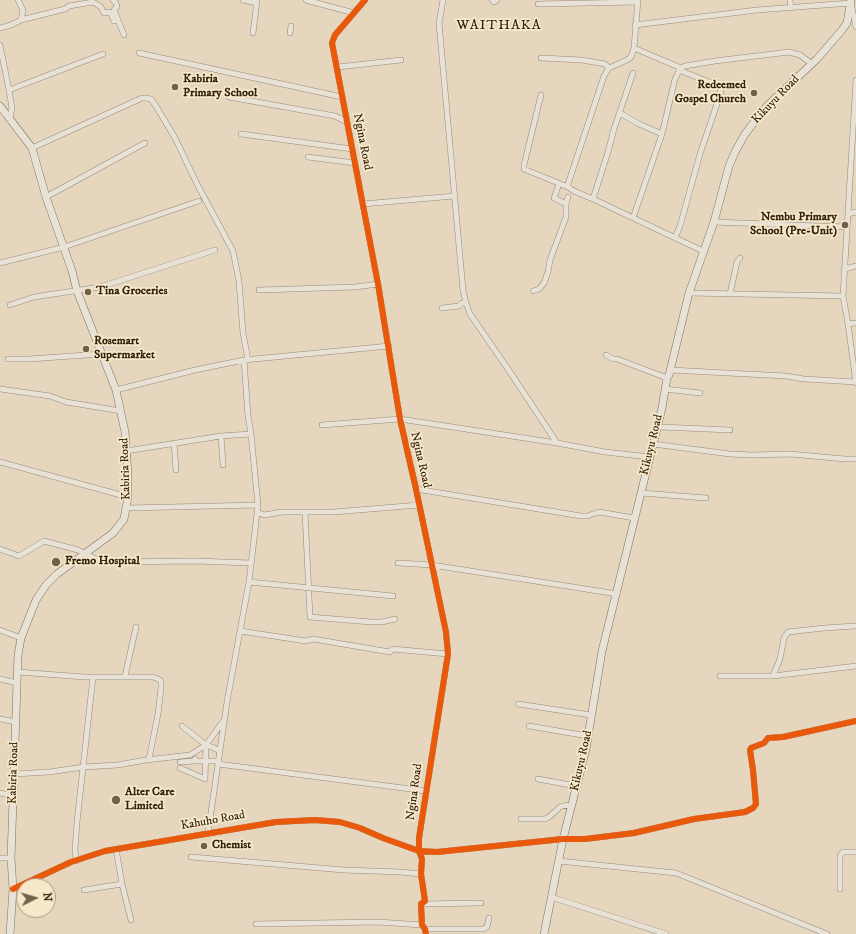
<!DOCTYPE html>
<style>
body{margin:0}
#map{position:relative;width:856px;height:934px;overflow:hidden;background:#e5d6bd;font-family:"IM FELL DW Pica",serif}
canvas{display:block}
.north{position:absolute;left:16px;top:878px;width:40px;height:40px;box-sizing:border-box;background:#f8e8ca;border:1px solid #a9997f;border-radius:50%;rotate:85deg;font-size:11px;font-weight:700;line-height:16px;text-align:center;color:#32220e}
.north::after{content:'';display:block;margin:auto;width:14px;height:18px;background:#71614b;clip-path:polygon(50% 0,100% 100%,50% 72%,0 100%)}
</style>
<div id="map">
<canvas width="856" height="934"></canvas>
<div class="north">N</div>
</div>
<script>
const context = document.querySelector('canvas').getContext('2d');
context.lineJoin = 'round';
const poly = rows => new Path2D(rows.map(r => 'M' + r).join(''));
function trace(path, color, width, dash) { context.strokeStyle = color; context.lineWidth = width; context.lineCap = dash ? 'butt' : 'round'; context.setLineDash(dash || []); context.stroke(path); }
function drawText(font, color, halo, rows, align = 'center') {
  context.font = font + ' "IM FELL DW Pica",serif'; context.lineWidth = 3.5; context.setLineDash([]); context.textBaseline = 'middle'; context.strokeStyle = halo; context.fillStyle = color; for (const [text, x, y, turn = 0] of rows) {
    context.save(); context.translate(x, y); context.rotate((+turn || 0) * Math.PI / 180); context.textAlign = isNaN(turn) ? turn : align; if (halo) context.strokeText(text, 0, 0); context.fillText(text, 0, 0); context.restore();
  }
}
const street = poly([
 [113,0,116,3,117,7,114,10,118,20],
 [243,0,257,3],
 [306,0,354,13],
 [365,0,335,35,332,43,378,284,400,419,416,489,446,632,448,654,419,838,419,851,422,859,421,874,425,901,421,904,422,925,425,929,426,934],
 [443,0,439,23,463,290,466,303,470,314,510,372,557,443],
 [492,0,494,2,497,0],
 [638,0,634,48,631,57,627,60,609,68,604,76,568,184,568,187,574,191,593,199,703,251],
 [790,0,791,8],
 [538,4,638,2],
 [21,20,65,9,69,6,93,2,101,7,104,13,110,12,114,21,118,20,124,35],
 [635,25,757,10,851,3,856,27],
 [0,28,11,25,21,20,23,10,18,0],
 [253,33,257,0],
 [290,33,291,26],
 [0,45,9,90],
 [634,48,681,68,685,66,715,61,789,52,800,55,812,64],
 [139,53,342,97],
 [541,58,582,60,605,64,609,68],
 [338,67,401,60],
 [856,80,843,296,848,324,856,383],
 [541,95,524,165,524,169,568,187],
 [229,97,335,116,347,122],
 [620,113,639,124,662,134],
 [10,118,12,108,9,90,103,54],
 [241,134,352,149],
 [32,148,142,98,145,98,151,99,156,106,175,138,198,186,233,251,239,281,243,333,248,360],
 [308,157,355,163],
 [559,184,554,198,566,204],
 [46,197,145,143],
 [593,199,608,152,614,129,633,73],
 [363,204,454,196],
 [848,214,856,212],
 [633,218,662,134,675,79,680,69],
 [714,222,847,227],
 [675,238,680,226,700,154,721,92,719,86,679,70],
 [0,263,64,247,199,201],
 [845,269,856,266],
 [259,290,355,287,378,284],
 [533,291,539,289,544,283,548,272,550,260,566,217,566,204,568,197],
 [689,293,843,296],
 [730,294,737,262,740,258],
 [10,305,34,297,100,287,215,250],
 [442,308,459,306,462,303,466,303],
 [848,324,856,323],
 [606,355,613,359,617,359,667,378],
 [8,359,29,359,101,354],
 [670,370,786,376,804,379,856,382],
 [0,389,50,396,66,402,121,411],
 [665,389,700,393],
 [116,390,195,370,244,360,389,346],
 [322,425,400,419,557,443,605,452,649,457],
 [657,426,660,427,730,430],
 [221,436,223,465],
 [174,443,176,470],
 [653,444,730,454,751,455,790,454,845,459,856,459],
 [126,451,221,436,251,434],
 [0,462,128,497],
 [416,489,581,516,587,516,599,512,634,518],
 [641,493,706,498],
 [127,508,258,505],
 [257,512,264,515,282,512,334,512,419,505],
 [305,512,310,617,371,622,382,622,395,619],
 [0,549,19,556,44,541,78,550,98,560,112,562,195,561,251,563],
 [398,563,432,565,535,581,617,594],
 [249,582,393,596],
 [0,630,21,638],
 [240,631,306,641,313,639,390,652,392,649,448,654],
 [18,672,84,677,153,677,160,680,161,682,161,688,158,714,149,759],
 [125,676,136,627],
 [720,676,773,676,856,666],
 [773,676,780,659,784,638,788,632,824,628,856,626],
 [0,679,17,683],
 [518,704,591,715],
 [0,719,16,722],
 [182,726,206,745],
 [529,726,588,736],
 [195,761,219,761],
 [180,762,195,761,195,759],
 [218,764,426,791],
 [180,768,205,779,206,745,224,720],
 [14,774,49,772,84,767,117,765,146,760,190,755,206,745,212,747,220,751],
 [538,779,576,786],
 [0,793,13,796],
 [521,819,545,819,549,817,560,807,566,805,571,807],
 [208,833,227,702,249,582,258,505,251,434,248,416,244,360],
 [116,849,122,884,131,920],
 [191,857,344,870,400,872,421,874],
 [0,858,11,858],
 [76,861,75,849,77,822,93,677],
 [559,861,676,873,827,934],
 [13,889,71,862,105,851,276,822,315,820,340,822,360,828,383,838,419,851,437,852,563,839,585,839,634,833,694,819,745,812,753,808,756,804,753,770,750,750,751,748,764,743,768,738,783,737,856,721],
 [840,889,840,856,843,852,856,852],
 [84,890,122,884],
 [551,897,666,934],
 [422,904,481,903],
 [256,924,378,922,422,925],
 [425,929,483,929,487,927,489,918]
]);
const secondary = poly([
 [0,106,32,148,46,197,72,271,77,291,116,390,125,432,128,476,128,497,124,519,113,533,57,574,46,585,36,600,21,638,18,655,11,858,13,889,10,934],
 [544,934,563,839,586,749,602,651,662,408,667,378,669,375,689,293,714,222,729,166,735,152,745,134,758,117,768,105,817,59,842,30,847,23,851,0]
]);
const cycleway = poly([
 [365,0,335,35,332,43,378,284,400,419,416,489,446,632,448,654,419,838,419,851,422,859,421,874,425,901,421,904,422,925,425,929,426,934],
 [13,889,71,862,105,851,276,822,315,820,340,822,360,828,383,838,419,851,437,852,563,839,585,839,634,833,694,819,745,812,753,808,756,804,753,770,750,750,751,748,764,743,768,738,783,737,856,721]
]);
const markers = [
 [175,87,4,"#71614b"],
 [754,93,4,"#71614b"],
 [845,225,4,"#71614b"],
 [88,292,4,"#71614b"],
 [86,349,4,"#71614b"],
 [56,562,5,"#71614b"],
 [116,800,5,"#71614b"],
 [204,846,4,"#71614b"]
];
const poiNames = [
 ["Kabiria",183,80],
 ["Primary School",183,94],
 ["Redeemed",746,86,"right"],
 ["Gospel Church",746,100,"right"],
 ["Nembu Primary",837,218,"right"],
 ["School (Pre-Unit)",837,232,"right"],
 ["Tina Groceries",96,292],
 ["Rosemart",94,342],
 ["Supermarket",94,356],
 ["Fremo Hospital",65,562],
 ["Alter Care",125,793],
 ["Limited",125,807],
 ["Chemist",212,846]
];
const streetNames = [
 ["Kikuyu Road",776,100,-46],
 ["Ngina Road",362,142,79],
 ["Kikuyu Road",652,445,-76],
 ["Ngina Road",420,460,77],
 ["Kabiria Road",126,469,-92],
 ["Kikuyu Road",582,761,-77],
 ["Kabiria Road",14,773,-88],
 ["Ngina Road",415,792,-82],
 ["Kahuho Road",213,821,-10]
];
const quarterNames = [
 ["WAITHAKA",499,26]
];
trace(street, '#958b7b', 6);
trace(secondary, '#7c7263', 8);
trace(street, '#e8e1d5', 5);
trace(secondary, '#e8e1d5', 7);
trace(cycleway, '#e8590c', 6);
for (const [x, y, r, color] of markers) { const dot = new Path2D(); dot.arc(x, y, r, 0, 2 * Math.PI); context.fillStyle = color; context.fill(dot); trace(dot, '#f8e8ca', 1.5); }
drawText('bold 12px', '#32220e', '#f8e8ca', poiNames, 'left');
drawText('12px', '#32220e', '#f8e8ca', streetNames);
context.letterSpacing = '1px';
drawText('14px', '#32220e', '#f8e8ca', quarterNames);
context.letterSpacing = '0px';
</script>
